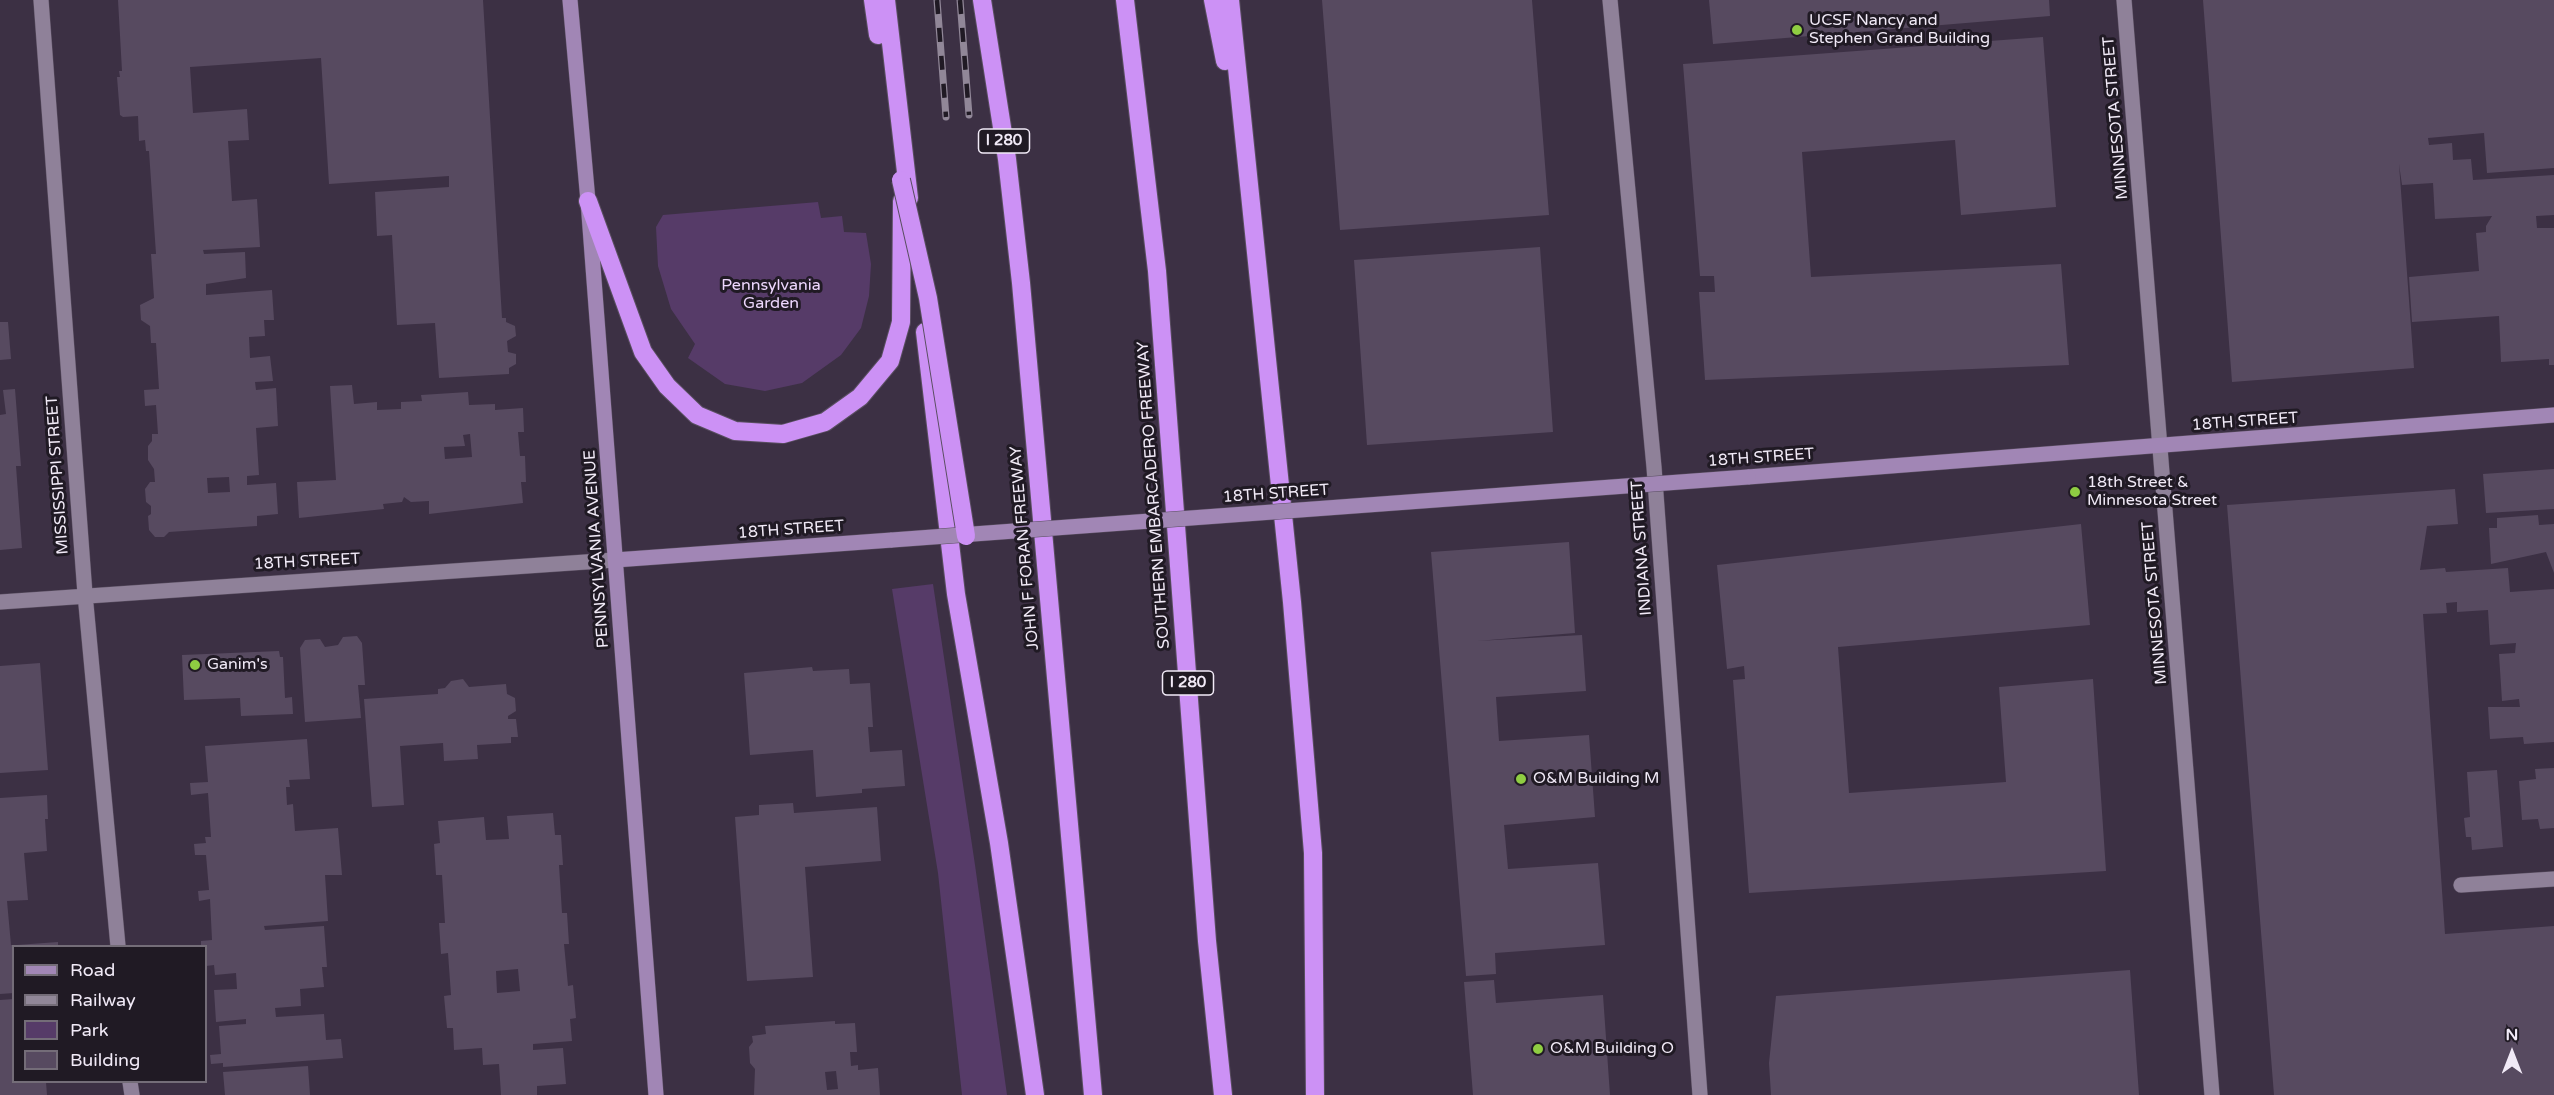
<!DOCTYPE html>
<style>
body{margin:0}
#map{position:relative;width:2554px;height:1095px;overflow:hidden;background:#3c3044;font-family:"Varela Round",sans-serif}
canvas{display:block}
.legend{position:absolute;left:12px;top:945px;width:195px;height:138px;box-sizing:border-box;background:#201a24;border:2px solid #746d78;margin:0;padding:8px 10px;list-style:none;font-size:18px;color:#f1eaf7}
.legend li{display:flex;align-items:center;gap:12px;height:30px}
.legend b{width:30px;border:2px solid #746d78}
.north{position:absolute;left:2482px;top:1023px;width:60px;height:60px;-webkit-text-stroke:4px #201a24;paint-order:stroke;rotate:0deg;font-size:16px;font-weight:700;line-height:24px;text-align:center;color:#f1eaf7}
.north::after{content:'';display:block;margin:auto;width:21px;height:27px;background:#f1eaf7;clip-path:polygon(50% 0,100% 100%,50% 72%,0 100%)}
</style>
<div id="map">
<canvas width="2554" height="1095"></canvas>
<ul class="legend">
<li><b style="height:8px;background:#a186b5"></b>Road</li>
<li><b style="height:8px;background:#918798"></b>Railway</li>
<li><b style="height:16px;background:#563b68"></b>Park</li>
<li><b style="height:16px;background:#574a60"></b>Building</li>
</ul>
<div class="north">N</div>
</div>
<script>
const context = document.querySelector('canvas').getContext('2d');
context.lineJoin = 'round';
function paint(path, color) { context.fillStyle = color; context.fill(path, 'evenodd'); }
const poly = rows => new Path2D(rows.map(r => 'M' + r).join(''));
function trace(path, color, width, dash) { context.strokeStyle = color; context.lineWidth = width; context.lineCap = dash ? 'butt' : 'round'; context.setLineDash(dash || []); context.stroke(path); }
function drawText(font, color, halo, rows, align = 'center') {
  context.font = font + ' "Varela Round",sans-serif'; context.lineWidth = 6; context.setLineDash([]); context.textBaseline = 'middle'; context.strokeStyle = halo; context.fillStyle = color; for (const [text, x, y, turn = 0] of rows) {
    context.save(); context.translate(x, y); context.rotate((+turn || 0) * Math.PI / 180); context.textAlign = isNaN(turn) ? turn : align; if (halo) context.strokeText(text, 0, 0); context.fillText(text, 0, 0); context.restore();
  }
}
const green = poly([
 [818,202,821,218,842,216,844,232,866,233,871,264,869,296,861,328,841,355,802,383,765,391,725,384,688,358,695,344,671,309,658,266,656,227,663,215],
 [933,584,975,865,1007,1095,962,1095,938,873,892,589]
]);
const building = poly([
 [118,0,483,0,502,318,506,318,506,322,515,326,516,336,507,341,508,352,516,354,516,364,509,368,509,374,439,378,435,323,397,325,392,235,377,236,375,192,449,187,449,176,329,184,321,58,190,67,193,113,247,109,249,140,228,141,232,201,257,199,260,247,203,250,204,254,245,252,246,278,206,284,206,295,272,290,274,320,264,320,265,336,249,337,250,358,270,356,273,381,255,382,256,390,276,388,278,426,256,428,259,475,247,476,247,485,276,483,278,514,257,516,257,526,169,532,164,537,155,537,149,530,148,516,151,514,151,506,146,502,145,489,150,482,155,482,154,469,148,460,148,446,152,441,152,434,158,434,156,405,145,406,144,390,159,389,156,343,151,343,150,326,141,320,140,305,154,298,151,254,156,254,149,151,146,151,145,140,139,141,138,116,123,117,120,115,117,77,120,77,119,71,122,71],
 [229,477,230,492,208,493,207,478],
 [1322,0,1532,0,1549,215,1340,230],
 [1709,0,2049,0,2050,16,1713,44],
 [2203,0,2554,0,2554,168,2487,173,2484,133,2428,138,2429,145,2452,143,2453,160,2471,159,2473,180,2554,175,2554,215,2536,216,2537,228,2554,228,2554,365,2549,365,2549,359,2501,362,2499,316,2412,322,2409,277,2479,271,2476,233,2486,232,2486,226,2492,216,2435,219,2433,183,2402,185,2399,164,2414,368,2232,382],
 [2043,37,2056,207,1961,215,1955,140,1802,152,1811,277,2061,264,2069,365,1705,380,1699,292,1715,292,1714,276,1700,276,1683,64],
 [1540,247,1553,432,1367,445,1354,260],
 [0,322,8,322,11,359,0,360],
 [352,385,354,404,377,402,377,410,401,409,401,402,422,401,421,395,468,392,469,405,495,404,495,410,523,408,524,432,518,432,520,456,525,456,526,482,521,482,523,503,429,514,429,501,411,502,404,497,402,502,383,504,384,509,299,518,297,482,336,480,330,386],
 [470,434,472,457,445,459,444,447,465,446,463,435],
 [15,389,21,466,16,466,22,548,0,550,0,415,6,414,3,390],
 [2554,469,2554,509,2486,513,2483,474],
 [2455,489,2458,524,2427,526,2420,570,2445,568,2446,572,2508,568,2510,592,2554,589,2554,742,2524,744,2523,737,2490,739,2488,707,2520,707,2519,699,2502,701,2499,654,2515,653,2516,643,2490,645,2488,610,2457,612,2457,602,2446,603,2447,613,2423,614,2445,934,2554,926,2554,1095,2274,1095,2227,505],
 [2538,515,2539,525,2554,524,2554,573,2546,552,2491,564,2489,528,2497,528,2497,518],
 [2081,524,2090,625,1838,647,1849,793,2006,782,1999,687,2093,679,2106,871,1749,893,1733,680,1745,679,1744,666,1727,669,1717,565],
 [1569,542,1575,633,1477,641,1582,635,1586,691,1496,697,1499,741,1589,735,1595,817,1504,825,1508,869,1598,863,1605,945,1495,953,1496,974,1466,976,1431,552],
 [357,636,362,643,365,685,358,685,361,718,305,722,300,648,305,640,320,639,325,647,338,645,343,637],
 [279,651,280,657,283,657,285,698,292,697,293,714,241,716,240,698,184,700,182,655],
 [40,663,48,770,0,773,0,666],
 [812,667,813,671,849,669,850,684,870,683,873,727,868,727,870,752,902,750,905,786,862,789,862,793,816,797,813,750,750,755,744,673],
 [463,679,469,687,506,684,507,694,515,698,516,711,508,716,508,719,516,719,518,737,511,737,511,743,477,745,478,759,444,761,443,743,400,746,404,805,372,807,364,699,438,694,438,689,445,688,451,681],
 [307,739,310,779,289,780,290,787,286,787,287,805,293,804,295,831,338,828,342,875,325,875,328,921,264,926,265,930,324,926,327,967,322,967,324,987,300,989,301,1006,275,1008,276,1017,324,1014,326,1040,341,1039,343,1058,223,1067,223,1063,211,1064,210,1055,221,1054,219,1026,246,1024,246,1019,216,1022,214,990,237,989,236,973,215,975,214,965,206,966,206,946,201,946,201,941,212,940,210,899,199,901,198,891,209,890,206,855,195,855,194,844,206,843,205,837,211,837,208,793,191,795,190,783,208,782,205,746],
 [2554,768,2554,828,2540,829,2538,819,2522,820,2519,781,2536,779,2535,769],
 [2497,770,2503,847,2472,850,2471,837,2466,837,2464,818,2470,817,2467,772],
 [47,795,48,819,45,819,47,851,24,853,28,900,7,901,11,945,14,945,14,993,0,994,0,798],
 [793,803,794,813,877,807,881,861,805,867,813,977,747,981,735,817,759,815,759,805],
 [553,813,555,835,561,835,563,865,559,865,562,913,567,913,569,944,564,944,568,986,573,985,576,1018,570,1019,572,1041,533,1044,533,1050,563,1048,566,1084,537,1086,537,1095,501,1095,499,1064,483,1065,482,1048,454,1050,453,1028,447,1028,444,996,451,995,448,953,441,954,439,923,445,923,442,875,436,875,434,844,440,843,438,821,484,817,486,840,509,839,507,816],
 [518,969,520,991,497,993,496,971],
 [58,942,58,946,17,946,17,945],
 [2130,970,2139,1095,1771,1095,1769,1063,1776,996],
 [1494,980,1496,1003,1603,995,1610,1095,1473,1095,1464,982],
 [14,999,14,1082,46,1082,47,1095,0,1095,0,1000],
 [835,1021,835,1024,855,1023,857,1052,850,1052,851,1066,858,1065,858,1070,878,1068,880,1095,754,1095,755,1069,750,1063,749,1047,753,1042,752,1036,766,1034,765,1026],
 [836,1071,838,1089,827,1090,825,1072],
 [308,1066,310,1095,225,1095,223,1072]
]);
const service = poly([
 [2461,885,2554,879]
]);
const minor = poly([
 [41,0,85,594,118,946],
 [1610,0,1654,467,1700,1095],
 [2124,0,2212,1095],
 [0,602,615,560],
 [130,1082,132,1095]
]);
const secondary = poly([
 [570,0,588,201,656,1095],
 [1748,477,2554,415],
 [615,560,892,540]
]);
const motorway = poly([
 [873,0,878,35],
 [886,0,909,198],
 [982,0,1007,159,1021,283,1093,1095],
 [1125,0,1157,271,1207,941,1223,1095],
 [1213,0,1225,61],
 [1230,0,1292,602,1313,853,1315,1095],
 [588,201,643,352,667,386,697,415,735,431,783,434,825,422,860,397,890,361,901,322,902,201],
 [925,332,956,594,999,843,1035,1095]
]);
const rail = poly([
 [937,0,946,117],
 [960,0,969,115]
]);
const secondaryBridge = poly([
 [892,540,1748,477]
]);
const motorwayBridge = poly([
 [901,180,928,298,966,536]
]);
const markers = [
 [1797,30,6,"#8fcd42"],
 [2075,492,6,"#8fcd42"],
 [195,665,6,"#8fcd42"],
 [1521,779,6,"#8fcd42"],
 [1538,1049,6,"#8fcd42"]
];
const shields = [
 [1004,141,51],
 [1188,683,51]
];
const shieldNames = [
 ["I 280",1004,141],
 ["I 280",1188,683]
];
const poiNames = [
 ["UCSF Nancy and",1809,21],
 ["Stephen Grand Building",1809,39],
 ["18th Street &",2087,483],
 ["Minnesota Street",2087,501],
 ["Ganim's",207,665],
 ["O&M Building M",1533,779],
 ["O&M Building O",1550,1049]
];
const streetNames = [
 ["MINNESOTA STREET",2116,118,-95],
 ["18TH STREET",2245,422,-4],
 ["18TH STREET",1761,458,-4],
 ["MISSISSIPPI STREET",58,475,-94],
 ["18TH STREET",1276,494,-4],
 ["SOUTHERN EMBARCADERO FREEWAY",1154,495,-94],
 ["18TH STREET",791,530,-4],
 ["JOHN F FORAN FREEWAY",1025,548,-95],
 ["INDIANA STREET",1642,548,-94],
 ["PENNSYLVANIA AVENUE",597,549,-94],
 ["18TH STREET",307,562,-3],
 ["MINNESOTA STREET",2155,603,-95]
];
const parkNames = [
 ["Pennsylvania",771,286],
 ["Garden",771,304]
];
paint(green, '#563b68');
paint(building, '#574a60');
trace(service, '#594e60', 16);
trace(minor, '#594e60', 16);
trace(secondary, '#594e60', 16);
trace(motorway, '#594e60', 20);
trace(service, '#8f8199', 15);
trace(minor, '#8f8199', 15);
trace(secondary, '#a186b5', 15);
trace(motorway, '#cc91f5', 18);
trace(rail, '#918798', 7);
trace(rail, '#201a24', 4.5, [14]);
trace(secondaryBridge, '#594e60', 16, []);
trace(motorwayBridge, '#594e60', 20, []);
trace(secondaryBridge, '#a186b5', 15);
trace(motorwayBridge, '#cc91f5', 18);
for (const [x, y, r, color] of markers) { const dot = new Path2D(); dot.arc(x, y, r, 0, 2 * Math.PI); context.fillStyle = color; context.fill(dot); trace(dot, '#201a24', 2); }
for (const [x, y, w] of shields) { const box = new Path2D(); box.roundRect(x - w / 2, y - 12, w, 24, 4.5); context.fillStyle = '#201a24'; context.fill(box); trace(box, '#f1eaf7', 1.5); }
drawText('bold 15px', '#f1eaf7', null, shieldNames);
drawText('16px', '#f1eaf7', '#201a24', poiNames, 'left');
drawText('16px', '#f1eaf7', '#201a24', streetNames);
drawText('16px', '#edd7fd', '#201a24', parkNames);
</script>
